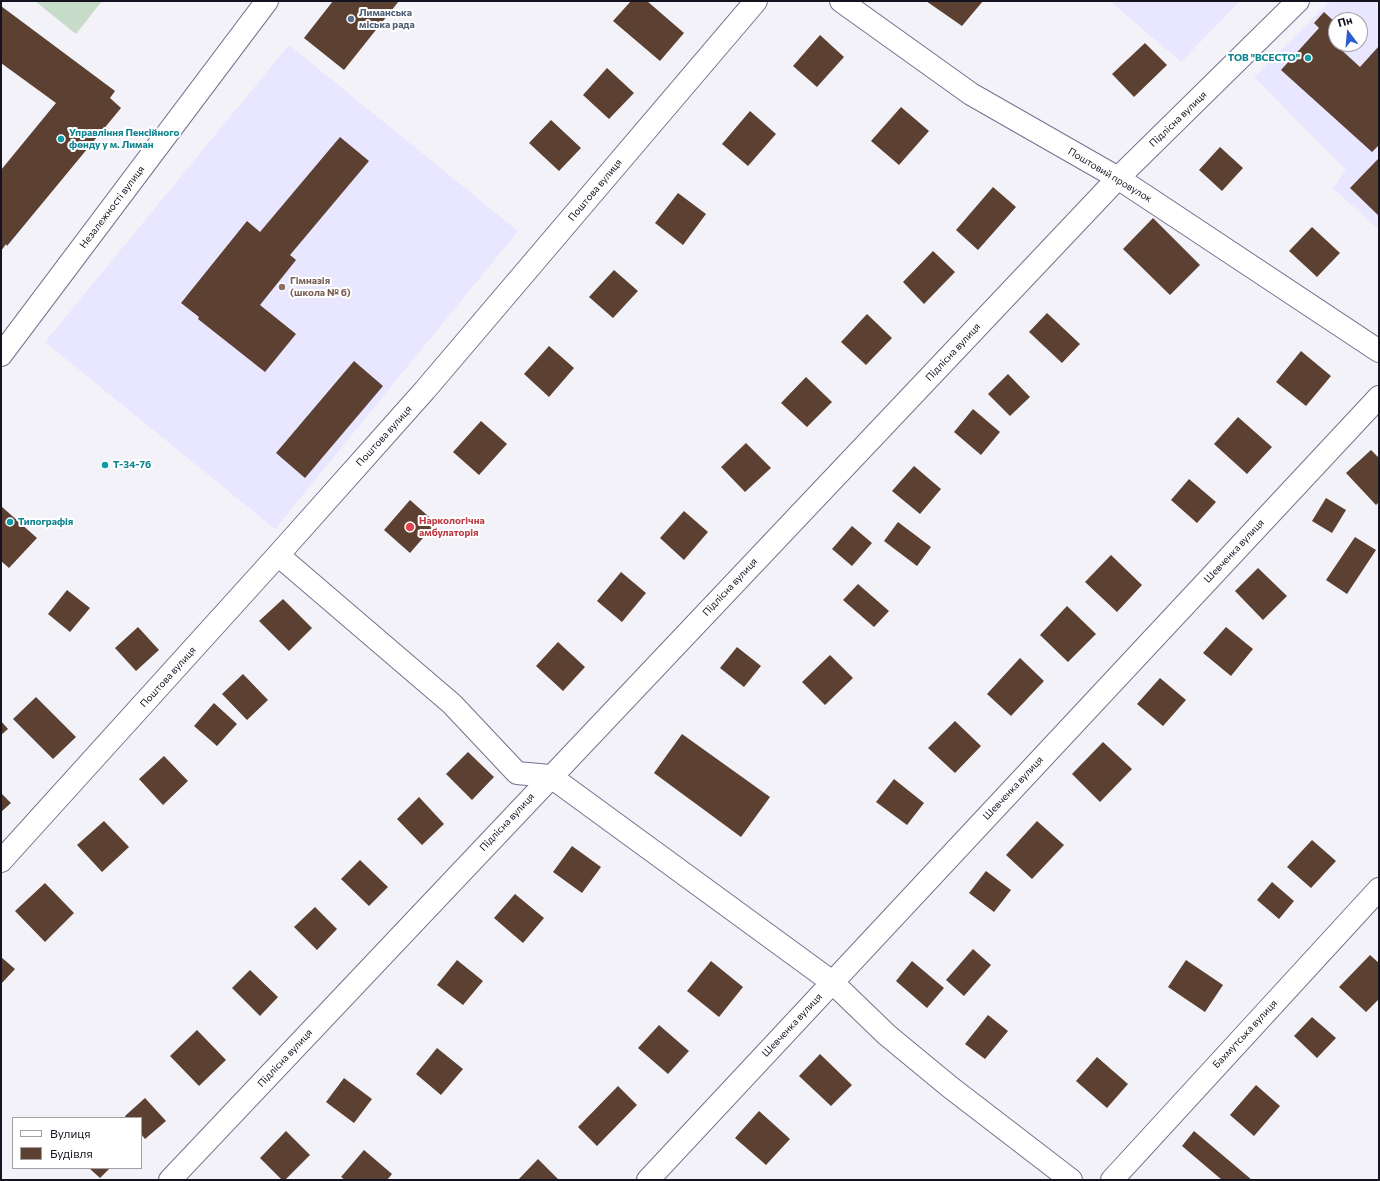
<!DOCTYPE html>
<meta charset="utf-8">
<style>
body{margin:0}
#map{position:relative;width:1380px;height:1181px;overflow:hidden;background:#f3f2f9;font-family:Commissioner,sans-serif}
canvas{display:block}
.frame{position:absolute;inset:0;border:2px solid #15131f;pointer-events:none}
.legend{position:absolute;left:12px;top:1117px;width:130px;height:52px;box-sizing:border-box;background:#fff;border:1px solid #a1a1a5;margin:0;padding:5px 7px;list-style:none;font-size:12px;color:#15131f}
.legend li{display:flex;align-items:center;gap:8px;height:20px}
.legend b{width:20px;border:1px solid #a1a1a5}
.north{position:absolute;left:1328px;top:12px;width:40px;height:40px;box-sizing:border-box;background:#fff;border:1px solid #a1a1a5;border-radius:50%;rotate:344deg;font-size:11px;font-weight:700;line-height:16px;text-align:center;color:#15131f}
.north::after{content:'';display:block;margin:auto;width:14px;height:18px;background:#2b5ecc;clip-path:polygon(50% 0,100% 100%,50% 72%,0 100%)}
</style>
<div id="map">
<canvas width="1380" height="1181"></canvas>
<div class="frame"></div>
<ul class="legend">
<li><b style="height:5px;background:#fff"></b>Вулиця</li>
<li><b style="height:11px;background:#5c4031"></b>Будівля</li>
</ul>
<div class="north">Пн</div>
</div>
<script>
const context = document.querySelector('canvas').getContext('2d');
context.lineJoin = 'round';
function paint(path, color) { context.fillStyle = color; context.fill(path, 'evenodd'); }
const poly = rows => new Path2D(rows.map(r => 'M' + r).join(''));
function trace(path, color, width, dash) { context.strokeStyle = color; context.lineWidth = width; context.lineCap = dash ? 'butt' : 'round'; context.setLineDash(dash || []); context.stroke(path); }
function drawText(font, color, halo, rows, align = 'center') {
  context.font = font + ' Commissioner,sans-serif'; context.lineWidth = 4; context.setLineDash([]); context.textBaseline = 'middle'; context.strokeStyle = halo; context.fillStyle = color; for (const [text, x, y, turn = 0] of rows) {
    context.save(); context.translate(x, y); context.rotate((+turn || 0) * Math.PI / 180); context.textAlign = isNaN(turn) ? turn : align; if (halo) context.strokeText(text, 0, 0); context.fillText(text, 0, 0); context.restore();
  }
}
const built = poly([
 [1110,1,1238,1,1239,2,1181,62],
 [1330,1,1379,1,1379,230,1333,188,1346,170,1254,77],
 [1336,20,1360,20,1360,44,1336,44],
 [289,45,518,231,275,529,45,342]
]);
const green = poly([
 [35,1,102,1,76,34]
]);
const building = poly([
 [333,1,399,1,344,70,304,38],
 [631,1,647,1,684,33,660,61,613,21],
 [926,1,983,1,962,26],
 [1,6,115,91,110,98,121,108,7,246,6,244,1,251,1,170,56,103,1,63],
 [1324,12,1336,23,1336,45,1360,67,1379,46,1379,145,1372,152,1281,70,1319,28,1314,23],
 [820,35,844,57,817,87,793,66],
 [1145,43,1167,65,1134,97,1112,74],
 [607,68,634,93,609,119,583,95],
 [901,107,929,131,899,165,871,141],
 [750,111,776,134,748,166,722,144],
 [551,120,581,148,559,171,529,143],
 [340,137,369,161,290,255,296,260,260,305,296,334,265,372,198,319,199,317,181,303,247,221,260,232],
 [1220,147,1243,168,1222,191,1199,170],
 [1379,158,1379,216,1350,188],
 [993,187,1016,207,978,250,956,230],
 [678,193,706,214,683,245,655,223],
 [1153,218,1200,265,1170,295,1123,249],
 [1312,227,1340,253,1317,277,1289,251],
 [933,251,955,272,924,304,903,282],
 [614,270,638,291,613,318,589,297],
 [1047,313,1080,344,1062,363,1029,332],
 [867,314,892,338,866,365,841,342],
 [549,346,574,368,549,397,524,374],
 [1301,351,1331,376,1306,406,1276,382],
 [354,361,383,386,305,478,276,453],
 [1008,374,1030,397,1010,416,988,394],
 [806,377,832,402,807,427,781,403],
 [973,409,1000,432,981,455,954,432],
 [1238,417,1272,447,1247,474,1214,444],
 [481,421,507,444,479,475,453,452],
 [746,443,771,468,745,492,721,467],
 [1371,450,1379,458,1379,502,1376,505,1346,473],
 [914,466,941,489,920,514,892,491],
 [1189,479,1216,502,1197,523,1171,500],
 [1326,498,1346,510,1332,533,1312,521],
 [410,500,436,523,410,553,384,530],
 [1,506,37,538,9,568,1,561],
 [684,511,708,532,684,560,660,538],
 [898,522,931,547,917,566,884,541],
 [852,526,872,543,852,566,832,549],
 [1355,537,1376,550,1347,594,1326,580],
 [1111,555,1142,585,1117,612,1085,582],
 [1258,568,1287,596,1263,620,1235,591],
 [621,572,646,593,622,622,597,601],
 [858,584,889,611,874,627,843,600],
 [67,590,90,608,70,632,48,614],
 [283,599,312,628,289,651,259,621],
 [1067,606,1096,634,1068,662,1040,635],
 [138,627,159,650,136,671,115,648],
 [1226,627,1253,649,1231,676,1203,653],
 [558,642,585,667,563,691,536,666],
 [737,647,761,666,744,687,720,668],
 [830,655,853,678,825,705,802,682],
 [1020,658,1044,681,1011,716,987,694],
 [243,674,268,700,247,720,222,694],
 [1160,678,1186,700,1163,726,1137,704],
 [36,697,76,737,53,759,13,719],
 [214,703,237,724,217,746,194,726],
 [1,721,8,729,1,735],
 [955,721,981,746,955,773,928,748],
 [682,734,770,797,741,837,654,773],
 [1103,742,1132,769,1100,802,1072,774],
 [468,752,494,777,472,800,446,774],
 [164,756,188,781,163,805,139,779],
 [894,779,924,803,907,825,876,802],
 [1,793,11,803,1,812],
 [419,797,444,824,422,845,397,819],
 [104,821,129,847,102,872,77,845],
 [1037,821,1064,845,1032,879,1006,855],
 [1312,840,1336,861,1311,888,1287,867],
 [572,846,601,867,582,893,553,872],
 [360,860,388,887,369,906,341,879],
 [986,871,1011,890,994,912,969,893],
 [1272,882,1294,901,1279,919,1257,900],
 [45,883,74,913,45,942,15,911],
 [515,894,544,918,523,943,494,918],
 [315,907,337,929,317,950,294,927],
 [973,949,991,965,964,996,946,980],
 [1370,955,1379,963,1379,999,1366,1012,1339,987],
 [1,957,15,969,1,984],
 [457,960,483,981,463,1005,437,985],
 [1186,960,1223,985,1205,1012,1168,987],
 [711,961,743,987,719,1017,687,991],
 [912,961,944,988,927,1008,896,981],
 [250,970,278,997,260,1016,232,988],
 [988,1015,1008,1031,985,1059,965,1044],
 [1312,1017,1336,1038,1317,1058,1294,1036],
 [659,1025,689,1051,668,1074,638,1048],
 [197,1030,226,1060,199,1086,170,1056],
 [437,1048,463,1069,441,1095,416,1074],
 [820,1054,852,1085,831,1106,799,1076],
 [1097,1057,1128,1084,1107,1108,1076,1081],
 [344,1078,372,1099,354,1123,326,1102],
 [1256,1085,1280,1106,1254,1136,1230,1115],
 [618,1086,637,1105,597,1146,578,1127],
 [145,1098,166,1121,145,1139,141,1134,141,1118,126,1118,125,1116],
 [759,1111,790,1139,766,1165,735,1138],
 [286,1131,310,1155,285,1180,282,1180,260,1158],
 [1194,1131,1252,1180,1222,1180,1182,1146],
 [364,1150,392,1174,387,1180,345,1180,341,1177],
 [538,1159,559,1180,518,1180],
 [89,1168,110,1168,100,1178]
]);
const minor = poly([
 [841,1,971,94,1118,178,1379,351],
 [1,355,267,1],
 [278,555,452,704,517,773,550,776,832,982,887,1035,950,1087,1071,1180],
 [1,861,278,555,425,390,756,1],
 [170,1180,1118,178,1298,1],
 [648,1180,1379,397],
 [1112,1180,1379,889]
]);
const markers = [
 [351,19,4,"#5c6f8a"],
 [1308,58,4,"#0f9aa8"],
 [61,139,4,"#0f9aa8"],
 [282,287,4,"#8d6e63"],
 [105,465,4,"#0f9aa8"],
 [10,522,4,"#0f9aa8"],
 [410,527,5,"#e0444e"]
];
const serviceNames = [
 ["Лиманська",359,13],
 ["міська рада",359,25]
];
const cultureNames = [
 ["ТОВ \"ВСЕСТО\"",1300,58,"right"],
 ["Управління Пенсійного",69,133],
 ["фонду у м. Лиман",69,145],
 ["Т-34-76",113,465],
 ["Типографія",18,522]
];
const streetNames = [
 ["Підлісна вулиця",1178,119,-44],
 ["Поштовий провулок",1110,175,31],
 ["Поштова вулиця",595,190,-50],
 ["Незалежності вулиця",112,207,-53],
 ["Підлісна вулиця",953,352,-47],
 ["Поштова вулиця",384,436,-48],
 ["Шевченка вулиця",1234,551,-47],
 ["Підлісна вулиця",730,587,-47],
 ["Поштова вулиця",168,677,-48],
 ["Шевченка вулиця",1013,788,-47],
 ["Підлісна вулиця",507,822,-47],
 ["Шевченка вулиця",792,1025,-47],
 ["Бахмутська вулиця",1245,1034,-47],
 ["Підлісна вулиця",285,1058,-47]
];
const educationNames = [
 ["Гімназія",290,281],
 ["(школа № 6)",290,293]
];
const healthNames = [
 ["Наркологічна",419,521],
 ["амбулаторія",419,533]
];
paint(built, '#e9e6ff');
paint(green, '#c6dcc9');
paint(building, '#5c4031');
trace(minor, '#757190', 24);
trace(minor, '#fff', 22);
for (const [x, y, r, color] of markers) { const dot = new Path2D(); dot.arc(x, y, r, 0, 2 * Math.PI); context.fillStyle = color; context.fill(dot); trace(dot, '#fff', 1.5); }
drawText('bold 10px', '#4e5e75', '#fff', serviceNames, 'left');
drawText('bold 10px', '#0d838f', '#fff', cultureNames, 'left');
drawText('10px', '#15131f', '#fff', streetNames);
drawText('bold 10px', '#785e54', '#fff', educationNames, 'left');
drawText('bold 10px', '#be3a42', '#fff', healthNames, 'left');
</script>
